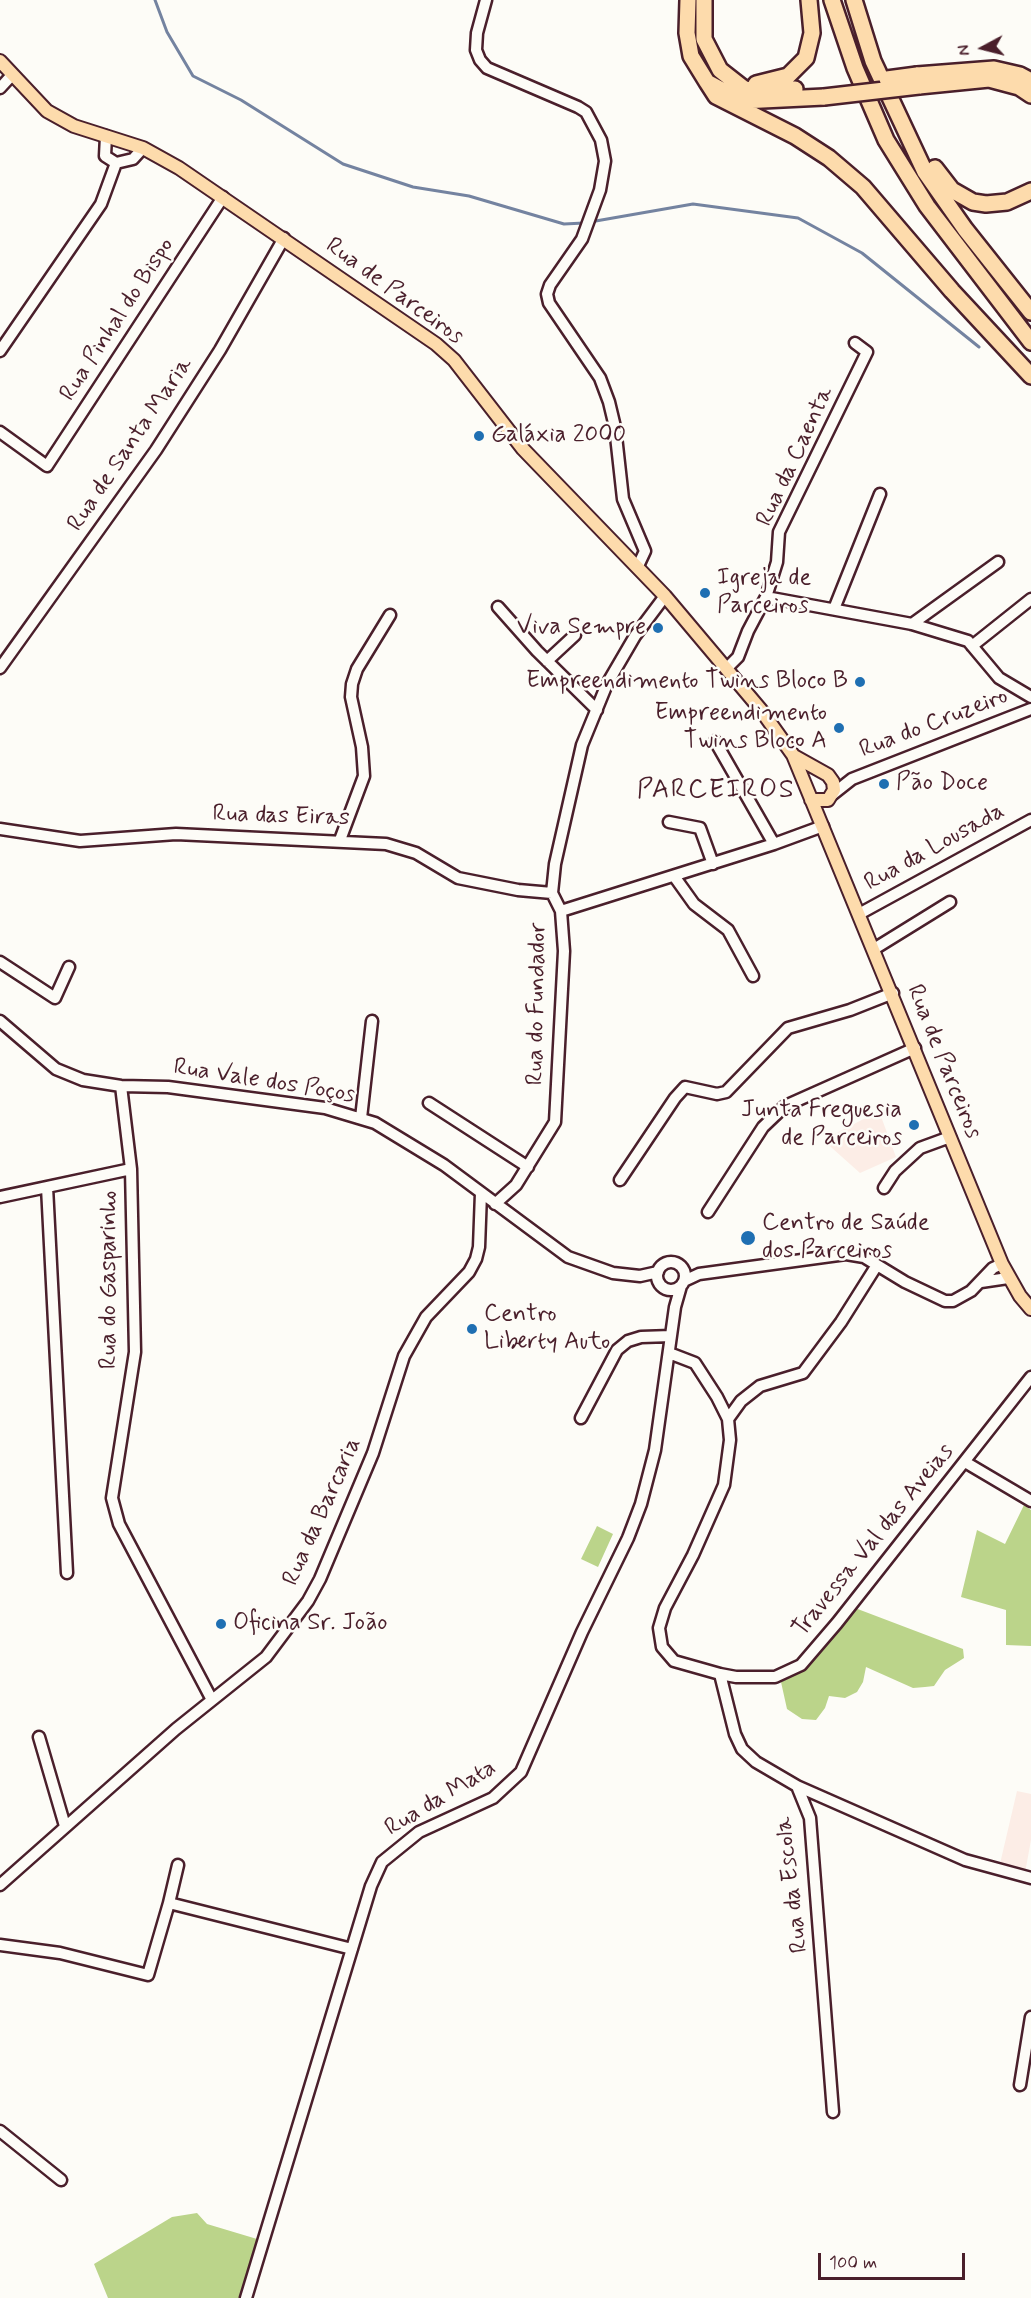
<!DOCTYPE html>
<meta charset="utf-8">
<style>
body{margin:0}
#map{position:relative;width:1031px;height:2298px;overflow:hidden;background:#fdfcf7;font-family:Mynerve,sans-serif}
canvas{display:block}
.north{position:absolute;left:953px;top:18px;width:60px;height:60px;-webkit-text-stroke:4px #fdfcf7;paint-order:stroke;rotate:263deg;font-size:16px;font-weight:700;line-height:24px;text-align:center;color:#4a1f2b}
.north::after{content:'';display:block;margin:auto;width:21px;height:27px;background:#4a1f2b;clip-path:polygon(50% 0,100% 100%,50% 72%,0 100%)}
.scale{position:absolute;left:818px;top:2253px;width:147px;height:27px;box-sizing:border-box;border:3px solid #4a1f2b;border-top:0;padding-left:8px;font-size:18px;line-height:21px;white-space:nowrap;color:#4a1f2b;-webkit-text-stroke:4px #fdfcf7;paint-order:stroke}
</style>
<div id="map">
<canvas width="1031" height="2298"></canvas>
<div class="north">N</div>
<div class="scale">100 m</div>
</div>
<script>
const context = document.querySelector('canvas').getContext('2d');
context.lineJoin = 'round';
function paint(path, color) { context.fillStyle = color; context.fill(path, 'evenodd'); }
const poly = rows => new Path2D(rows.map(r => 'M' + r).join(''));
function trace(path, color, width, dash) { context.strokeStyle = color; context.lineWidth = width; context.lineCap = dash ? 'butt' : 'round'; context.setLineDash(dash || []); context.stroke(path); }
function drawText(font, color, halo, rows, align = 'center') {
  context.font = font + ' Mynerve,sans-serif'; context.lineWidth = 5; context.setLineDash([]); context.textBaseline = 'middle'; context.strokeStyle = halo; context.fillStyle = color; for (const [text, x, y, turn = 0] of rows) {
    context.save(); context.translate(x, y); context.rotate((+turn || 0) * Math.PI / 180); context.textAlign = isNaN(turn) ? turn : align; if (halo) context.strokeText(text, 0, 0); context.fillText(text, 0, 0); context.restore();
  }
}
const built = poly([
 [879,1111,896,1157,860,1173,823,1140],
 [1017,1791,1031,1794,1031,1840,1025,1873,999,1868]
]);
const green = poly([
 [1024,1505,1031,1510,1031,1646,1006,1645,1006,1610,961,1597,977,1530,1005,1544],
 [597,1526,613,1534,598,1567,581,1559],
 [855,1608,963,1649,964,1658,945,1670,934,1686,925,1687,913,1688,866,1667,863,1682,857,1692,845,1698,829,1696,825,1708,816,1720,802,1719,787,1709,781,1682,805,1669],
 [197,2213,207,2224,257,2239,240,2298,108,2298,94,2264,172,2217]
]);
const stream = poly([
 [155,0,167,32,193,76,241,100,343,164,413,187,469,196,564,224,584,223],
 [590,222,693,204,798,218,862,253,979,347]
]);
const minor = poly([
 [486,0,477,33,476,50,480,60,487,68,578,107,586,112,601,140,605,161,600,190,582,239,550,285,547,294,549,303,600,378,609,402,615,427,623,499,645,551,638,566],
 [0,88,12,75],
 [106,136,105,156,116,163,133,159,143,148],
 [0,351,101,204,116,163],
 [0,432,47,466,223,197],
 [766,597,777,562,779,532,867,352,855,343],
 [498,607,537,651,597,710],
 [834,609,880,494],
 [912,624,998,562],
 [972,646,1031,599],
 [547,661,575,635],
 [0,668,156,450,220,350,284,238],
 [726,669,738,657,748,631,766,597,912,624,968,641,999,678,1031,697],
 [715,741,774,844],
 [833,794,852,779,1031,709],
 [669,822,700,828,713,864],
 [0,829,80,841,176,834,386,844,416,853,458,878,518,890,552,893],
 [340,840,364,776,362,747,351,697,352,684,357,669,390,615],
 [674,876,694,904,728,930,753,976],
 [561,911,774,844,823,826],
 [859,914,1031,820],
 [874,949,950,902],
 [0,962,55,998,69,967],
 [0,1021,56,1069,83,1080,121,1086,168,1087,325,1108,375,1123,444,1165,568,1257,613,1273,640,1276,658,1272],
 [121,1086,131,1169,135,1352,112,1498,119,1524,212,1700],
 [429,1103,528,1167],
 [361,1118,372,1021],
 [620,1180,675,1098,685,1087,717,1094,726,1092,788,1028,850,1010,893,993],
 [47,1187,67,1573],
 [884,1188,895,1171,920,1148,950,1137],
 [0,1197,131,1169],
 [495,1204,516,1185,555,1122,564,951,561,911,552,893,555,864,582,745,607,684,635,636,665,596],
 [708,1212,763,1127,785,1106,915,1048],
 '657 1276a14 14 0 1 1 28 0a14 14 0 1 1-28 0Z',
 [684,1281,699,1274,846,1254,864,1257,905,1282,945,1301,953,1301,971,1291,993,1268,1002,1264],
 [981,1282,1008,1278],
 [669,1353,695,1363,717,1397,728,1419],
 [581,1418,617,1350,628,1341,641,1337,671,1336],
 [965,1462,1031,1501],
 [720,1674,736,1677,775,1677,801,1665,837,1623,1031,1377],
 [39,1737,65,1826],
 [797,1786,965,1860,1031,1878],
 [0,1885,176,1729,266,1657,308,1601,320,1579,373,1453,404,1356,426,1317,469,1272,476,1259,479,1247,481,1193],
 [169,1903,178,1865],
 [0,1945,60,1953,148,1975,169,1903,352,1949],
 [1020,2085,1031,2017],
 [833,2112,810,1818,797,1786,756,1762,742,1749,735,1734,720,1674,674,1661,662,1647,659,1628,665,1608,693,1555,724,1485,730,1440,728,1419,741,1401,760,1386,803,1373,841,1322,877,1265],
 [0,2131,61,2180],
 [246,2298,371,1886,382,1862,419,1832,493,1798,521,1772,582,1632,628,1538,641,1504,655,1450,675,1307,681,1286]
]);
const major = poly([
 [0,61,47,111,74,126,143,148,179,168,436,344,454,360,523,449,665,596,761,710,793,755,1002,1264,1020,1296,1031,1309],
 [794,756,828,775,833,782,834,790,828,800,811,800]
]);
const highway = poly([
 [688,0,687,33,691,56,707,82,742,101,824,97],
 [704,0,704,39,720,70,743,88,751,91,795,89],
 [832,0,855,68,886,140,927,206,1031,342],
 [854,0,873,61,925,172,965,229,1031,312],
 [917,75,994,69,1020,75,1031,81],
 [707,82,716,96,795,136,829,158,863,187,952,291,1031,376],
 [756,84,788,76,806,58,812,33,809,0],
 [919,86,989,79,1019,87,1031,95],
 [935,168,952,190,973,202,986,204,1007,202,1031,191]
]);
const highwayBridge = poly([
 [887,79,917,75],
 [824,97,919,86]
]);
const markers = [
 [479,436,6,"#1f6fb2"],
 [705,593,6,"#1f6fb2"],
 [658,628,6,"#1f6fb2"],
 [860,682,6,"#1f6fb2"],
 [839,728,6,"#1f6fb2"],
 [884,784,6,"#1f6fb2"],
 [914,1125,6,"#1f6fb2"],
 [748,1238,8,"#1f6fb2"],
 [472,1329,6,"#1f6fb2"],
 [221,1624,6,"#1f6fb2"]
];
const streetNames = [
 ["Rua de Parceiros",394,292,36],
 ["Rua Pinhal do Bispo",118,320,-57],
 ["Rua de Santa Maria",131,445,-56],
 ["Rua da Caenta",796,457,-65],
 ["Rua do Cruzeiro",934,724,-21],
 ["Rua das Eiras",281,817,2],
 ["Rua da Lousada",935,848,-29],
 ["Rua do Fundador",538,1004,-89],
 ["Rua de Parceiros",943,1062,68],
 ["Rua Vale dos Poços",264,1082,9],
 ["Rua do Gasparinho",110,1280,-90],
 ["Rua da Barcaria",323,1512,-66],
 ["Travessa Val das Aveias",874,1541,-51],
 ["Rua da Mata",441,1799,-31],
 ["Rua da Escola",793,1885,-97]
];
const poiNames = [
 ["Galáxia 2000",491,436],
 ["Igreja de",717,579],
 ["Parceiros",717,607],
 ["Viva Sempre",646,628,"right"],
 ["Empreendimento Twins Bloco B",848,682,"right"],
 ["Empreendimento",827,714,"right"],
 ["Twins Bloco A",827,742,"right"],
 ["Pão Doce",896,784],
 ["Junta Freguesia",902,1111,"right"],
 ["de Parceiros",902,1139,"right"],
 ["Centro de Saúde",762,1224],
 ["dos Parceiros",762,1252],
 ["Centro",484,1315],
 ["Liberty Auto",484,1343],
 ["Oficina Sr. João",233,1624]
];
const quarterNames = [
 ["PARCEIROS",716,791]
];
paint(built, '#fcede6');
paint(green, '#bbd48a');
trace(stream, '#7483a0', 3);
trace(minor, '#4a1f2b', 15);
trace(major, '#4a1f2b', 16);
trace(highway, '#4a1f2b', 20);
trace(minor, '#fdfcf7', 10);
trace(major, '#fddbac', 12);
trace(highway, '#fddbac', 15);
trace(highwayBridge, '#4a1f2b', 20, []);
trace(highwayBridge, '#fddbac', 15);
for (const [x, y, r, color] of markers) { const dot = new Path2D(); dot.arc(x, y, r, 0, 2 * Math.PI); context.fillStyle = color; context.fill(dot); trace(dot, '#fdfcf7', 2); }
drawText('24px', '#4a1f2b', '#fdfcf7', streetNames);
drawText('24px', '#4a1f2b', '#fdfcf7', poiNames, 'left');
context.letterSpacing = '1.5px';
drawText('27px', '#4a1f2b', '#fdfcf7', quarterNames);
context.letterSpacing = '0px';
</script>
